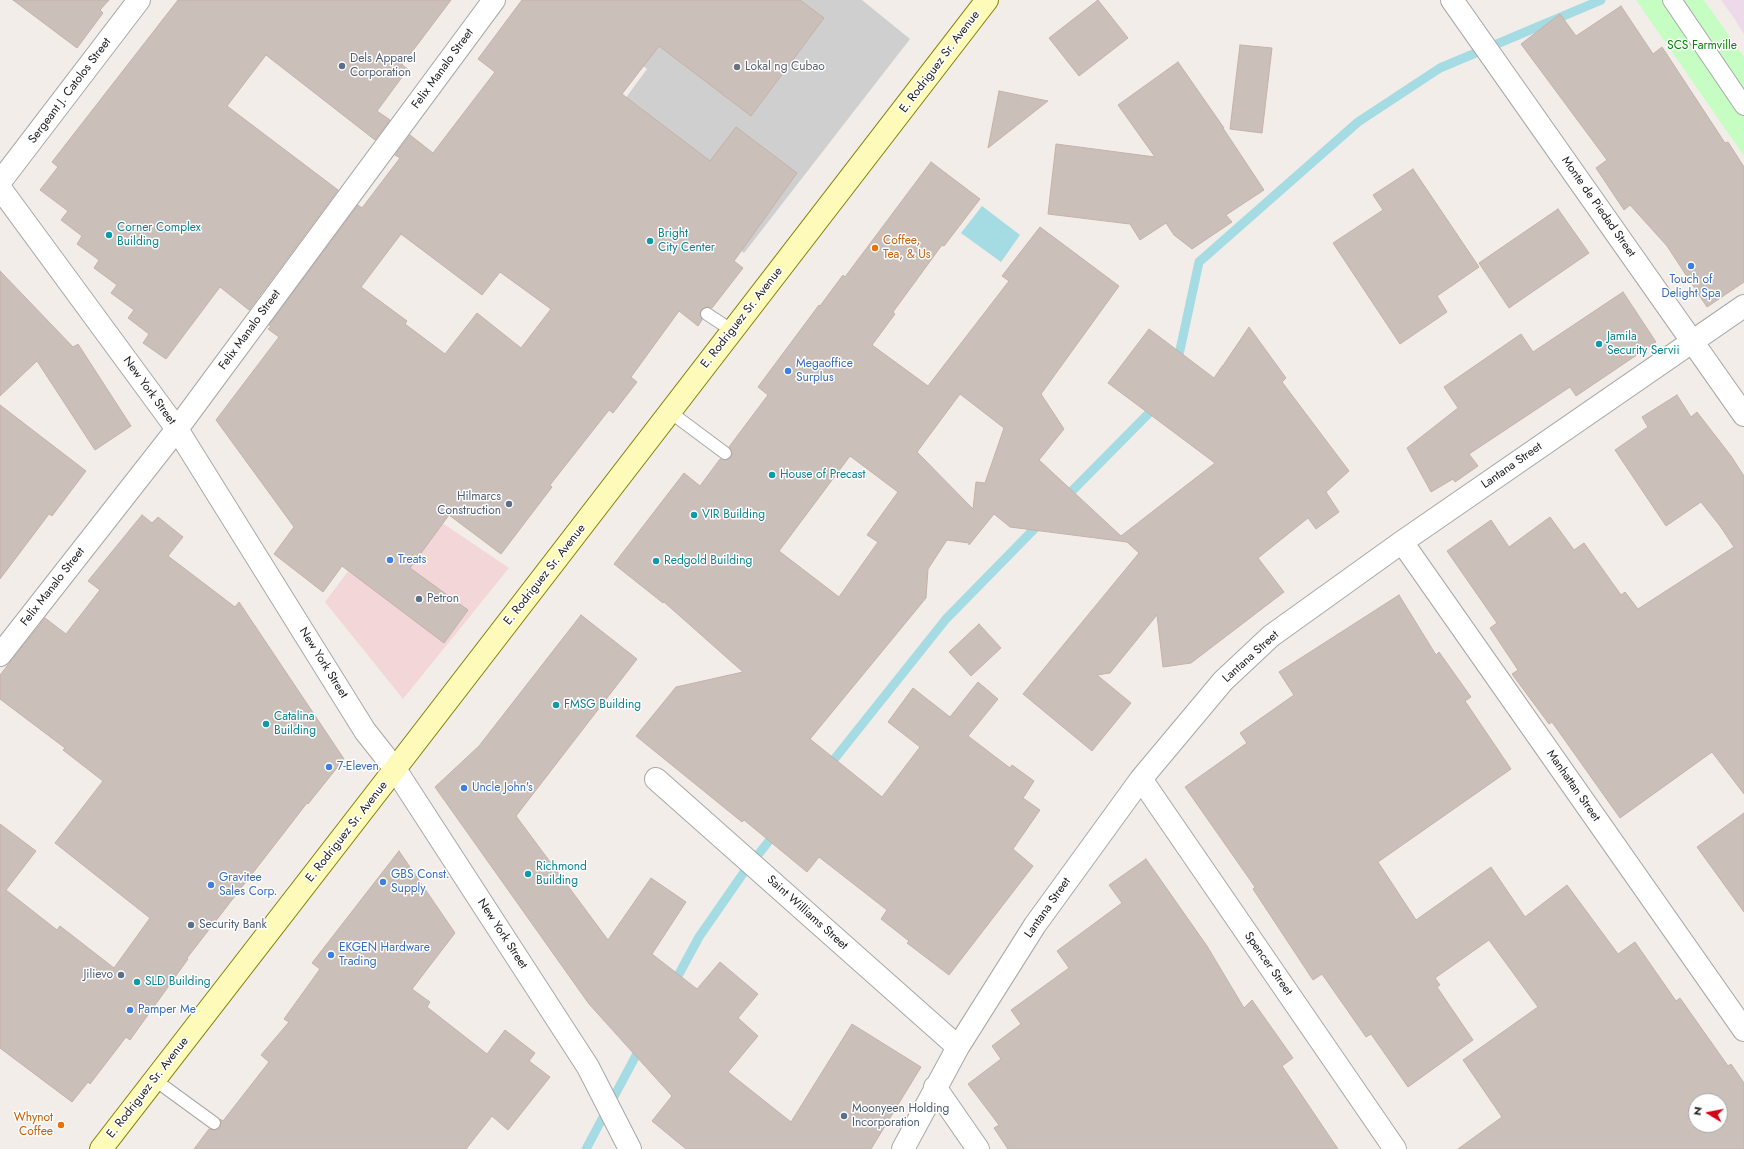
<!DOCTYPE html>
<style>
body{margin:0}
#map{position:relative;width:1744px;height:1149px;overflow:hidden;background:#f2ede8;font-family:Jost,sans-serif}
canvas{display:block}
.north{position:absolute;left:1688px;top:1093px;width:40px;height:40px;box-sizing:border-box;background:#fff;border:1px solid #a6a6a6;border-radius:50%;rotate:280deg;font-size:11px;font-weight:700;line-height:16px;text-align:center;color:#212121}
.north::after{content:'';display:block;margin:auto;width:14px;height:18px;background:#d30016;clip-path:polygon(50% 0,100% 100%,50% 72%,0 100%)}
</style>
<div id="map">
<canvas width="1744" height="1149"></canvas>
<div class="north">N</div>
</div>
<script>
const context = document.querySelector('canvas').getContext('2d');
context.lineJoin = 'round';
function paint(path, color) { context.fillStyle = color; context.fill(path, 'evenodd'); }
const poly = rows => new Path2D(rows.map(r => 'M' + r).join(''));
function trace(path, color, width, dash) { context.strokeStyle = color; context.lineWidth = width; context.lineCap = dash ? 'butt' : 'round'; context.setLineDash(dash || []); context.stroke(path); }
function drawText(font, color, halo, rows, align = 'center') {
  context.font = font + ' Jost,sans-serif'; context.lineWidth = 3; context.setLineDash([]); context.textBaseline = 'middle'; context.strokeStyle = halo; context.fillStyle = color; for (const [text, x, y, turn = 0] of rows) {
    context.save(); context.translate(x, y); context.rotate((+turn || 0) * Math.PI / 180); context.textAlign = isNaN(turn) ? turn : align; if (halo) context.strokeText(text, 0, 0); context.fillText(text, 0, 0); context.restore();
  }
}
const commercial = poly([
 [404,497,509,568,403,699,325,602]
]);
const industrial = poly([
 [1721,0,1744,0,1744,34,1734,18]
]);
const religious = poly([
 [557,0,862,0,910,39,744,253,594,141,647,69]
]);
const park = poly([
 [1636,0,1704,0,1744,57,1744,156]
]);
const water = poly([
 [982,206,1020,235,1001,262,961,233]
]);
const stream = poly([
 [1177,364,1199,262,1358,122,1440,68,1601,0],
 [1064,499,1156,406],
 [828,767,946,619,1042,521],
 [673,985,699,937,742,875,776,832],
 [586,1149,641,1046]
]);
const building = poly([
 [13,0,109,0,100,10,103,13,77,48,13,0],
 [178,0,451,0,402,65,408,69,377,111,390,120,375,140,266,55,227,106,338,190,249,310,220,287,166,359,143,343,149,334,128,318,134,310,111,293,117,285,94,268,99,260,77,244,82,236,61,220,68,211,40,190,58,167,52,162,178,0],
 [522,0,800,0,824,18,751,116,659,46,622,94,710,161,736,127,797,173,734,261,743,268,712,308,707,307,701,310,700,314,702,320,698,326,679,311,631,377,637,382,613,413,609,410,550,485,552,487,501,554,449,515,410,568,468,610,444,643,342,566,323,592,274,554,294,527,216,420,279,337,268,329,271,326,269,325,358,205,362,208,400,158,395,155,410,135,433,153,495,72,478,59,522,0],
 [401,234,482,295,500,272,551,309,521,348,477,313,445,354,405,324,407,321,361,287,401,234],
 [1098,0,1128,38,1079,76,1049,38,1098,0],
 [1621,6,1653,54,1662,47,1725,143,1728,142,1744,167,1744,282,1707,307,1667,246,1630,205,1624,210,1596,168,1607,160,1521,44,1560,14,1576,36,1621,6],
 [1240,45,1272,48,1262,133,1230,129,1240,45],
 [1178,62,1224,128,1223,128,1264,190,1226,215,1232,222,1192,249,1174,235,1166,223,1140,240,1130,224,1048,214,1056,144,1155,157,1118,105,1178,62],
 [999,91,1048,101,988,148,999,91],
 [931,162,980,199,944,246,942,245,893,312,895,314,872,345,928,386,1009,281,1002,276,1040,227,1119,286,1041,394,1064,429,1039,460,1121,536,1215,463,1108,383,1149,329,1214,378,1223,365,1224,365,1224,364,1249,327,1286,378,1282,382,1349,471,1326,492,1339,512,1316,529,1308,518,1258,558,1284,592,1191,663,1163,667,1157,615,1110,673,1097,675,1131,703,1092,751,1023,694,1139,553,1127,542,1010,527,994,514,969,545,969,543,947,540,928,569,926,598,810,739,882,797,920,747,888,722,913,688,950,717,978,682,998,699,968,736,1010,768,1012,765,1034,781,1023,798,1040,810,1013,849,1033,866,949,975,907,943,909,941,881,919,887,910,819,857,807,872,744,820,742,822,636,736,676,687,743,672,664,602,663,603,614,564,684,473,700,486,720,459,725,460,731,458,732,453,729,447,768,395,758,387,819,305,820,306,843,275,845,277,931,162],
 [960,394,1004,428,985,483,976,482,973,509,917,452,960,394],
 [850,456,898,492,867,535,878,542,839,597,779,551,850,456],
 [1413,169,1479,267,1437,296,1447,312,1400,344,1333,243,1383,210,1373,195,1413,169],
 [1558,209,1589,253,1509,308,1479,263,1558,209],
 [0,271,73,347,78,344,131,426,95,450,37,361,0,396,0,271],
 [1623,292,1656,342,1576,396,1570,387,1469,454,1478,466,1455,482,1453,479,1431,492,1407,448,1458,408,1444,387,1521,334,1533,352,1623,292],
 [1677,395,1691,417,1697,412,1731,456,1744,476,1744,794,1712,752,1620,818,1552,722,1549,724,1512,674,1518,670,1490,628,1497,623,1447,551,1491,520,1509,547,1550,517,1574,550,1584,543,1621,595,1625,592,1638,609,1734,547,1720,526,1701,502,1666,526,1615,450,1648,427,1642,417,1677,395],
 [0,405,86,471,52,516,49,514,0,579,0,405],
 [142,515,152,523,158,517,183,537,168,556,235,607,239,602,344,759,308,804,307,803,187,958,188,959,130,1040,126,1037,90,1084,88,1082,72,1102,0,1048,0,824,36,851,6,890,57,930,60,926,114,968,150,918,55,843,103,781,63,750,65,748,0,699,0,675,45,618,66,634,100,590,88,581,142,515],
 [1399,595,1436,655,1439,652,1471,697,1465,701,1511,769,1378,862,1416,920,1491,867,1525,917,1567,885,1618,954,1635,942,1676,1001,1680,998,1728,1066,1731,1064,1744,1083,1744,1149,1458,1149,1502,1117,1463,1060,1538,1007,1489,940,1435,978,1440,985,1437,987,1473,1040,1408,1087,1371,1034,1366,1037,1322,974,1313,980,1253,889,1255,887,1185,787,1247,743,1240,733,1294,695,1279,672,1399,595],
 [1696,1101,1720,1101,1720,1125,1696,1125,1696,1101],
 [581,615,637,659,516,816,608,940,651,878,686,902,652,954,697,989,720,962,758,994,738,1018,758,1036,728,1072,791,1122,852,1024,921,1067,871,1149,686,1149,652,1121,672,1096,589,1004,435,787,479,746,581,615],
 [979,624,1001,648,971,676,949,652,979,624],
 [1744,813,1744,912,1697,847,1744,813],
 [399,851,455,933,412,989,430,1002,427,1007,487,1054,505,1030,535,1053,529,1061,550,1077,508,1130,492,1116,466,1149,194,1149,209,1129,214,1130,220,1128,221,1123,220,1119,223,1121,269,1062,261,1055,289,1022,284,1019,320,969,312,963,399,851],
 [1146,859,1207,946,1244,1008,1252,1000,1293,1058,1282,1066,1338,1149,1008,1149,994,1128,999,1125,968,1084,1001,1059,992,1046,1021,1024,1011,1010,1069,968,1057,951,1122,903,1109,885,1146,859]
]);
const service = poly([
 [707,314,733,331],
 [670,412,725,453],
 [155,1080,214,1123]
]);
const pedestrian = poly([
 [1672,0,1744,106]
]);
const minor = poly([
 [0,182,139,0],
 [1402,542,1744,1030],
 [0,655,177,429,494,0],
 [395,769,588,1067,630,1149],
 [656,779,958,1047],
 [1141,779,1395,1149],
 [935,1087,978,1149],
 [903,1149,958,1047,1035,925,1141,779,1223,681,1271,636,1402,542,1744,306]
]);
const tertiary = poly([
 [1452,0,1744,415],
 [0,188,177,429,365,731,395,769]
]);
const secondary = poly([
 [101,1149,415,743,987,0]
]);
const markers = [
 [342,66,4,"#5c6f8a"],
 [737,67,4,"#6b7280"],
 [109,235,4,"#0f9aa8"],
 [650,241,4,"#0f9aa8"],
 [875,248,4,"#e8710a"],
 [1691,266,4,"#3f7fe0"],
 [1599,344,4,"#0f9aa8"],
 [788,371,4,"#3f7fe0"],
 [772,475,4,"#0f9aa8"],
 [509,504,4,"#5c6f8a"],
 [694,515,4,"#0f9aa8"],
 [390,560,4,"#3f7fe0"],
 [656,561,4,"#0f9aa8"],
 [419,599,4,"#5c6f8a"],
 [556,705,4,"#0f9aa8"],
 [266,724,4,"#0f9aa8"],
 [329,767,4,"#3f7fe0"],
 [464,788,4,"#3f7fe0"],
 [528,874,4,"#0f9aa8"],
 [383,882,4,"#3f7fe0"],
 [211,885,4,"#3f7fe0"],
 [191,925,4,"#5c6f8a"],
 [331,955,4,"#3f7fe0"],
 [121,975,4,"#5c6f8a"],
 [137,982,4,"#0f9aa8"],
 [130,1010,4,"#3f7fe0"],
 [844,1116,4,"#5c6f8a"],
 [61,1125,4,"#e8710a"]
];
const parkNames = [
 ["SCS Farmville",1702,46]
];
const serviceNames = [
 ["Dels Apparel",350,59],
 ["Corporation",350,73],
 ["Hilmarcs",501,497,"right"],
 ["Construction",501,511,"right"],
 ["Petron",427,599],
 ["Security Bank",199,925],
 ["Jilievo",113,975,"right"],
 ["Moonyeen Holding",852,1109],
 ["Incorporation",852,1123]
];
const streetNames = [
 ["E. Rodriguez Sr. Avenue",940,62,-53],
 ["Felix Manalo Street",443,69,-54],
 ["Sergeant J. Catolos Street",70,91,-53],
 ["Monte de Piedad Street",1598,207,55],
 ["E. Rodriguez Sr. Avenue",742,318,-52],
 ["Felix Manalo Street",250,330,-54],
 ["New York Street",149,391,54],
 ["Lantana Street",1512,466,-35],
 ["E. Rodriguez Sr. Avenue",545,575,-52],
 ["Felix Manalo Street",53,587,-52],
 ["Lantana Street",1251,657,-42],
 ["New York Street",323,663,58],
 ["Manhattan Street",1573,786,55],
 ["E. Rodriguez Sr. Avenue",347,832,-52],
 ["Lantana Street",1048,908,-55],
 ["Saint Williams Street",807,913,42],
 ["New York Street",502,934,57],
 ["Spencer Street",1268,964,55],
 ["E. Rodriguez Sr. Avenue",148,1088,-52]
];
const worshipNames = [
 ["Lokal ng Cubao",745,67]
];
const cultureNames = [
 ["Corner Complex",117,228],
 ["Building",117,242],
 ["Bright",658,234],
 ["City Center",658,248],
 ["Jamila",1607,337],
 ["Security Servii",1607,351],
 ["House of Precast",780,475],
 ["VIR Building",702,515],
 ["Redgold Building",664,561],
 ["FMSG Building",564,705],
 ["Catalina",274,717],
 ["Building",274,731],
 ["Richmond",536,867],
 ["Building",536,881],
 ["SLD Building",145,982]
];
const foodNames = [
 ["Coffee,",883,241],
 ["Tea, & Us",883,255],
 ["Whynot",53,1118,"right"],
 ["Coffee",53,1132,"right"]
];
const shopNames = [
 ["Touch of",1691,280,"center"],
 ["Delight Spa",1691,294,"center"],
 ["Megaoffice",796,364],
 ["Surplus",796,378],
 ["Treats",398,560],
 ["7-Eleven",337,767],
 ["Uncle John's",472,788],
 ["GBS Const.",391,875],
 ["Supply",391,889],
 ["Gravitee",219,878],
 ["Sales Corp.",219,892],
 ["EKGEN Hardware",339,948],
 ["Trading",339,962],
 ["Pamper Me",138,1010]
];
paint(commercial, '#f3d6d8');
paint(industrial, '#ecd9ea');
paint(religious, '#cfcfcf');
paint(park, '#c5fdc3');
paint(water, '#a5dbe2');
trace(stream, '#a5dbe2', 9);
paint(building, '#cbbfba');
trace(building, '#c5b2a8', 1);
trace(service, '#a8a8a8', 14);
trace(pedestrian, '#a8a8a8', 20);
trace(minor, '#a8a8a8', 24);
trace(tertiary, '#a8a8a8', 24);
trace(secondary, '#808100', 24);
trace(service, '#fff', 12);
trace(pedestrian, '#fff', 18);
trace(minor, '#fff', 22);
trace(tertiary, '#fff', 22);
trace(secondary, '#fefaba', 22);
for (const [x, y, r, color] of markers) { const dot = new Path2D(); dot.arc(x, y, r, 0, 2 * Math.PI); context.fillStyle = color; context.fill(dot); trace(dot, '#fff', 1.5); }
drawText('12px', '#078505', '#fff', parkNames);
drawText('12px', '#4e5e75', '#fff', serviceNames, 'left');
drawText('12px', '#212121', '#fff', streetNames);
drawText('12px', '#5b616d', '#fff', worshipNames, 'left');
drawText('12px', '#0d838f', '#fff', cultureNames, 'left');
drawText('12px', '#c56008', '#fff', foodNames, 'left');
drawText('12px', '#366cbe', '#fff', shopNames, 'left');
</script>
